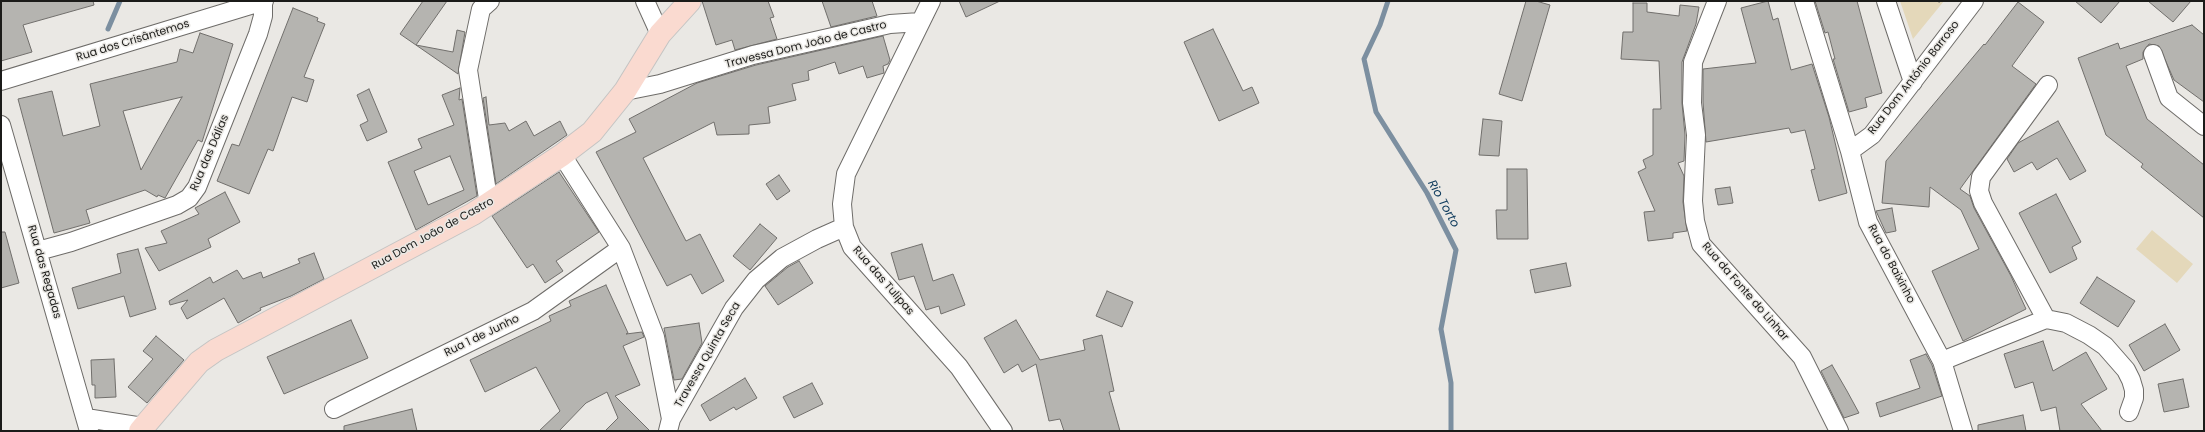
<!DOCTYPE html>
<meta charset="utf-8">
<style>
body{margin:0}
#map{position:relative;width:2205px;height:432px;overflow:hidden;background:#eae8e4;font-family:Poppins,sans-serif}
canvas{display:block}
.frame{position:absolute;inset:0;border:2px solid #1b1b19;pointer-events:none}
</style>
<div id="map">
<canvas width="2205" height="432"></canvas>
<div class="frame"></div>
</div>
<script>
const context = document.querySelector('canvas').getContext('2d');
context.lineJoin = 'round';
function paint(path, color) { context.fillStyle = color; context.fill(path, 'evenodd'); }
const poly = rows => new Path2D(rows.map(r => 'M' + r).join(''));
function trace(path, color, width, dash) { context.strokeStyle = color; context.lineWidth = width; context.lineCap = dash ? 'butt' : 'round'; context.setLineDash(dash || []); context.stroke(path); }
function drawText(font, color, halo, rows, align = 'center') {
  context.font = font + ' Poppins,sans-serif'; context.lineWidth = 3; context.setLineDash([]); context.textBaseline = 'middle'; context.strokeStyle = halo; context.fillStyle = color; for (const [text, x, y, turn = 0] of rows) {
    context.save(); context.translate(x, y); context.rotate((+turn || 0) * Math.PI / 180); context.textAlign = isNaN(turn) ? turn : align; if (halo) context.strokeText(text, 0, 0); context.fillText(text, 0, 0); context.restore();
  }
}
const green = poly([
 [1900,1,1944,1,1913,39],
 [2152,230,2193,264,2177,283,2136,249]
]);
const stream = poly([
 [1388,1,1380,25,1364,59,1376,112,1427,193,1456,250,1441,329,1451,383,1451,431],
 [108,29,120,1]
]);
const building = poly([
 [1,1,93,1,94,5,23,25,32,52,1,61,1,1],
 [423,1,447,1,416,45,453,52,457,30,465,32,458,74,400,34,423,1],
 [702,1,768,1,774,17,770,18,777,39,735,50,732,40,716,45,702,1],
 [822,1,872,1,877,16,831,27,822,1],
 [959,1,1000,1,966,17,959,1],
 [1526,1,1536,1,1550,5,1522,101,1499,94,1526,1],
 [1768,1,1773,20,1778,18,1791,70,1812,64,1829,117,1847,193,1819,201,1811,170,1815,169,1805,130,1791,133,1789,128,1706,142,1703,102,1703,69,1756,63,1741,8,1768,1],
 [1815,1,1857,1,1882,93,1865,98,1867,107,1849,112,1833,59,1835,59,1828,32,1825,33,1815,1],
 [2075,1,2120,1,2101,23,2075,1],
 [2148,1,2191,1,2173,22,2148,1],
 [2018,2,2044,22,2012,66,2036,84,1960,189,1970,196,1974,208,2011,276,2026,309,1963,341,1932,271,1979,249,1961,210,1930,187,1929,207,1882,203,1886,161,1984,44,1985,45,2018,2],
 [1633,3,1647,3,1647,12,1679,16,1680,5,1699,7,1696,24,1682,62,1682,103,1685,135,1684,161,1678,163,1684,176,1683,202,1687,231,1673,233,1673,238,1648,241,1644,212,1655,211,1638,172,1646,168,1643,160,1653,155,1653,109,1661,109,1659,61,1621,59,1623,32,1633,32,1633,3],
 [293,8,318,18,317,21,325,24,304,77,314,80,307,102,292,97,273,151,268,149,249,194,217,181,232,144,239,146,293,8],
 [2192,25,2204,35,2204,102,2174,80,2159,46,2149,44,2143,52,2143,59,2126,66,2147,119,2204,165,2204,218,2141,167,2143,164,2106,135,2078,58,2118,43,2120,49,2192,25],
 [1213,29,1243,91,1252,87,1259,103,1219,121,1184,42,1213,29],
 [200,33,233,44,202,142,198,140,165,198,158,195,157,197,145,190,86,210,90,223,54,233,18,99,52,91,63,136,100,126,90,84,177,62,180,49,193,53,200,33],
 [182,97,141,170,123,111,182,97],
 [883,36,890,60,888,64,883,66,884,73,867,78,863,66,839,74,835,62,808,71,809,80,792,84,796,100,768,107,770,123,749,125,749,134,717,135,714,122,643,158,686,241,700,234,724,281,702,294,691,274,667,286,596,152,636,132,629,119,697,83,756,65,883,36],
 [460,88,459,100,462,99,477,196,416,230,388,162,422,148,418,139,454,125,442,95,460,88],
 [450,156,464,190,428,205,414,171,450,156],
 [369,89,387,132,367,141,360,125,368,121,357,95,369,89],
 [486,97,489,125,505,123,509,131,526,121,534,136,560,121,567,135,496,184,483,98,486,97],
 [1483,119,1502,121,1499,156,1479,155,1483,119],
 [2058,121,2086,171,2070,180,2057,158,2037,170,2032,162,2014,172,2007,159,2018,143,2058,121],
 [1507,169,1527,169,1528,239,1497,239,1496,210,1507,210,1507,169],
 [559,172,599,232,556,261,563,271,545,283,533,264,527,268,492,216,559,172],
 [779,175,790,191,777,200,766,184,779,175],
 [1730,187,1733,203,1718,205,1715,189,1730,187],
 [225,192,240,222,208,239,211,247,159,271,145,248,167,243,161,231,199,214,195,208,225,192],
 [2056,194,2081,242,2072,247,2077,259,2050,273,2019,213,2056,194],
 [1892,208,1896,231,1886,233,1876,211,1892,208],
 [760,224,777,238,750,270,733,256,760,224],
 [1,232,5,232,19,283,1,288,1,232],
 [922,244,933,281,953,274,965,305,941,314,939,306,926,310,914,276,899,280,891,253,922,244],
 [138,249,156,309,130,317,124,296,78,309,72,288,121,273,117,254,138,249],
 [314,253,324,279,291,296,260,308,261,310,238,323,224,298,187,319,181,308,188,300,170,305,169,301,210,277,213,283,237,270,243,279,261,272,263,278,300,263,298,259,314,253],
 [799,261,813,283,778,305,765,286,788,267,799,261],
 [1566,263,1571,286,1535,293,1530,270,1566,263],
 [2097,277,2135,301,2118,327,2080,303,2097,277],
 [606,285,628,333,626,334,642,332,644,337,623,346,640,385,615,396,650,431,605,431,618,418,607,392,586,403,559,431,539,431,560,411,536,367,485,392,470,360,551,321,549,316,571,306,569,301,606,285],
 [1107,291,1133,302,1122,327,1096,316,1107,291],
 [351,320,368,358,284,394,267,357,351,320],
 [1016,320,1040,360,1085,350,1083,340,1102,335,1114,391,1109,392,1120,431,1064,431,1060,419,1049,421,1036,364,1022,372,1018,364,1004,373,984,338,1016,320],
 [699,323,702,343,682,379,674,380,664,328,699,323],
 [2165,324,2180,350,2144,371,2129,345,2165,324],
 [156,336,184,360,147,403,128,387,153,359,143,351,156,336],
 [2043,341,2053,371,2086,352,2107,389,2081,404,2102,431,2060,431,2056,407,2041,411,2033,382,2015,388,2004,354,2043,341],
 [1926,354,1932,365,1942,396,1880,417,1876,403,1920,388,1910,360,1926,354],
 [114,359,116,397,95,398,95,385,92,385,91,360,114,359],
 [1832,365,1847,391,1859,413,1844,418,1821,371,1832,365],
 [745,378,757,398,736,410,734,407,710,421,701,405,745,378],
 [2183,379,2189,407,2164,412,2158,384,2183,379],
 [812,383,823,404,794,418,783,397,812,383],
 [412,409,417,431,344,431,344,426,412,409],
 [2023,415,2026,431,1978,431,1978,425,2023,415]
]);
const path = poly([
 [1939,1,1940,2]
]);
const minor = poly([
 [645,1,660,34],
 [931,1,846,174,842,204,844,227,852,247,959,367,1003,431],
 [1717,1,1693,62,1692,103,1696,135,1693,201,1695,221,1701,244,1802,357,1839,431],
 [1804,1,1850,151,1868,222,1942,361,1963,431],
 [1886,1,1913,82],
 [2153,54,2169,98,2204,126],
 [1,81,264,1],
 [625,91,660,84,753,55,890,24,920,22],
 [1,125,89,431],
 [1850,151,1872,135,1974,1],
 [562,155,621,248,655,337,671,419,668,431],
 [489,205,468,70,481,9,490,1],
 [38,251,71,242,177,205,189,198,197,187,258,34,263,16,263,1],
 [2046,319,1983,203,1979,191,1981,177,2048,85],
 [1942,361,2046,319,2066,323,2089,335,2105,346,2126,370,2131,380,2134,390,2134,398,2129,412],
 [334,409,533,311,621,248],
 [86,418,143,427],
 [671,419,734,308,756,280,782,258,817,239,844,227]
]);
const major = poly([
 [140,431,199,362,216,350,473,214,562,155,592,132,625,91,660,34,690,1]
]);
const streetNames = [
 ["Rua dos Crisântemos",133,41,-17],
 ["Travessa Dom João de Castro",806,45,-14],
 ["Rua Dom António Barroso",1914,78,-52],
 ["Rua das Dálias",210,153,-67],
 ["Rua Dom João de Castro",433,234,-29],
 ["Rua do Baixinho",1891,264,62],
 ["Rua das Regadas",44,272,74],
 ["Rua das Tulipas",883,281,49],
 ["Rua da Fonte do Linhar",1745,292,49],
 ["Rua 1 de Junho",482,336,-26],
 ["Travessa Quinta Seca",708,355,-60]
];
const waterNames = [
 ["Rio Torto",1443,204,61]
];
paint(green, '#e4d8ba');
trace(stream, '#7c8fa0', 5);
paint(building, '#b5b4b0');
trace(building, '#716f6c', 1);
trace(minor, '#6e6c69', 20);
trace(major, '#c4c4c3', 24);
trace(path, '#7d7c79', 2.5, [3, 3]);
trace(minor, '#fff', 18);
trace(major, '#fadad0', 22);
drawText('11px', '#1b1b19', '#eae8e4', streetNames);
drawText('italic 12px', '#0c395b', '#eae8e4', waterNames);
</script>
